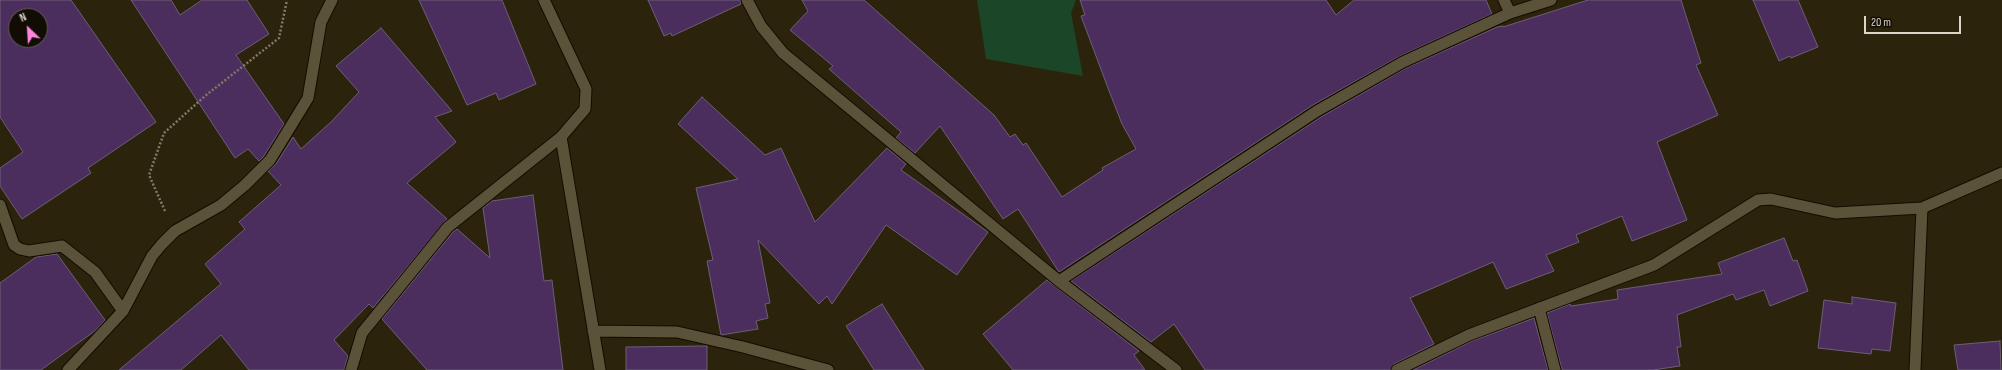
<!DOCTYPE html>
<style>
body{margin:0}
#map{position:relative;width:2002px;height:370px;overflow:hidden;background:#2b230c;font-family:"Sofia Sans Condensed",sans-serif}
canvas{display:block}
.north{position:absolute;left:8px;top:8px;width:40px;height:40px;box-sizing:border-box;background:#110d05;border:1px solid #615d53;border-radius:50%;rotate:335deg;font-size:11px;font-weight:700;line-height:16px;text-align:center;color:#dad6c8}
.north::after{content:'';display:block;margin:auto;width:14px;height:18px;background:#fe86e1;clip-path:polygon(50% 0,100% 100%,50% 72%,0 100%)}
.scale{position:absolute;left:1864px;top:16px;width:97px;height:18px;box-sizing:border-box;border:2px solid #dad6c8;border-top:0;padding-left:5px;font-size:12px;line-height:14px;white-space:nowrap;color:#dad6c8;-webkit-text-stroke:3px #110d05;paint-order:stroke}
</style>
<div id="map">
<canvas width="2002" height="370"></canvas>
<div class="north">N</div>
<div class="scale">20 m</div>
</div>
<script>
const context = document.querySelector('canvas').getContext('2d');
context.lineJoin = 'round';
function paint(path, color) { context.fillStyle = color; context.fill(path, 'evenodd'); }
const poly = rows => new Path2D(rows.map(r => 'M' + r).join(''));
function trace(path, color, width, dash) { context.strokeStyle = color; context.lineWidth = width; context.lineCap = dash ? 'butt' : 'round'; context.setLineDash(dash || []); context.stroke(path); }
const green = poly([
 [977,0,1076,0,1071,13,1083,76,986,59]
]);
const building = poly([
 [0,0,71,0,156,122,88,168,91,173,22,219,0,186,0,168,23,152,0,117,0,0],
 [16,16,40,16,40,40,16,40,16,16],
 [131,0,171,0,180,15,202,0,247,0,269,34,236,55,284,124,264,156,259,161,248,149,235,158,131,0],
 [419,0,502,0,536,84,499,100,496,93,467,105,419,0],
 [648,0,740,0,741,4,672,36,671,33,664,36,648,0],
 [802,0,864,0,994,115,1010,137,1015,134,1023,145,1026,143,1062,197,1103,170,1102,168,1136,149,1122,124,1108,88,1081,16,1085,15,1080,0,1326,0,1336,15,1354,0,1486,0,1492,14,1400,56,1313,105,1059,272,1018,209,1003,219,940,126,915,153,896,138,901,132,829,69,833,66,790,30,808,11,802,0],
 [1588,0,1681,0,1701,63,1696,65,1718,115,1657,142,1687,220,1632,241,1622,216,1576,235,1579,242,1546,255,1554,271,1506,289,1493,262,1410,298,1434,344,1394,364,1390,370,1205,370,1174,324,1151,342,1071,281,1321,117,1406,68,1497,27,1503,26,1503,27,1588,0],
 [1753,0,1798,0,1818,47,1791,58,1790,56,1779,61,1753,0],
 [381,28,452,111,435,117,456,142,407,183,447,219,373,308,369,304,334,340,348,356,344,370,249,370,221,335,181,370,119,370,221,284,205,264,245,229,239,222,281,185,268,171,276,164,293,137,301,149,332,121,359,92,336,66,381,28],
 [702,97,765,155,781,148,815,222,887,148,906,164,901,170,988,232,957,275,886,225,832,304,827,296,819,304,758,240,770,303,765,304,768,318,756,321,758,329,721,335,707,261,713,260,696,188,738,179,678,124,702,97],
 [533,195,544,281,552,280,563,370,427,370,382,319,453,232,457,229,490,258,483,208,492,201,533,195],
 [1784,238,1793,261,1797,260,1808,291,1770,306,1764,290,1736,300,1733,294,1677,315,1681,347,1677,347,1680,366,1653,370,1562,370,1547,313,1570,304,1571,306,1618,299,1617,290,1722,274,1718,263,1784,238],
 [57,254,105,320,96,330,41,370,0,370,0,283,36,257,57,254],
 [1047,280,1139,351,1134,355,1145,370,1013,370,983,334,1047,280],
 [1852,297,1896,303,1890,351,1872,349,1871,354,1818,348,1824,300,1852,304,1852,297],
 [882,304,924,370,874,370,846,326,882,304],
 [1534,318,1548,370,1413,370,1472,341,1534,318],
 [2000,341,2001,370,1958,370,1954,345,2000,341],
 [707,346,707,370,626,370,626,347,707,346]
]);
const path = poly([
 [165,211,149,175,164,133,205,96,279,38,287,0]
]);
const minor = poly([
 [747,0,761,26,783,53,1059,281,1176,370],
 [1504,0,1510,13],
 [561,137,600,370],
 [0,205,14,245,20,249,29,251,62,246,95,272,123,311],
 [1059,281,1317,111,1403,62,1510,13,1551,0],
 [1539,308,1555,370],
 [593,331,677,332,743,347,828,370],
 [68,370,123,311,152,256,162,244,175,231,221,205,245,185,270,160,308,98,321,22,332,0],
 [351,370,362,333,448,227,561,137,585,109,586,89,544,0],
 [1397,370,1469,335,1654,265,1758,200,1771,199,1835,213,1922,208,2002,173],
 [1915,370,1922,208]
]);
paint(green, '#1b4628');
paint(building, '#4c2e5e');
trace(building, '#6c5f76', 1);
trace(minor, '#140c00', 13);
trace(path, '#807a67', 2.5, [2, 2]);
trace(minor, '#5b523a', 11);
</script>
